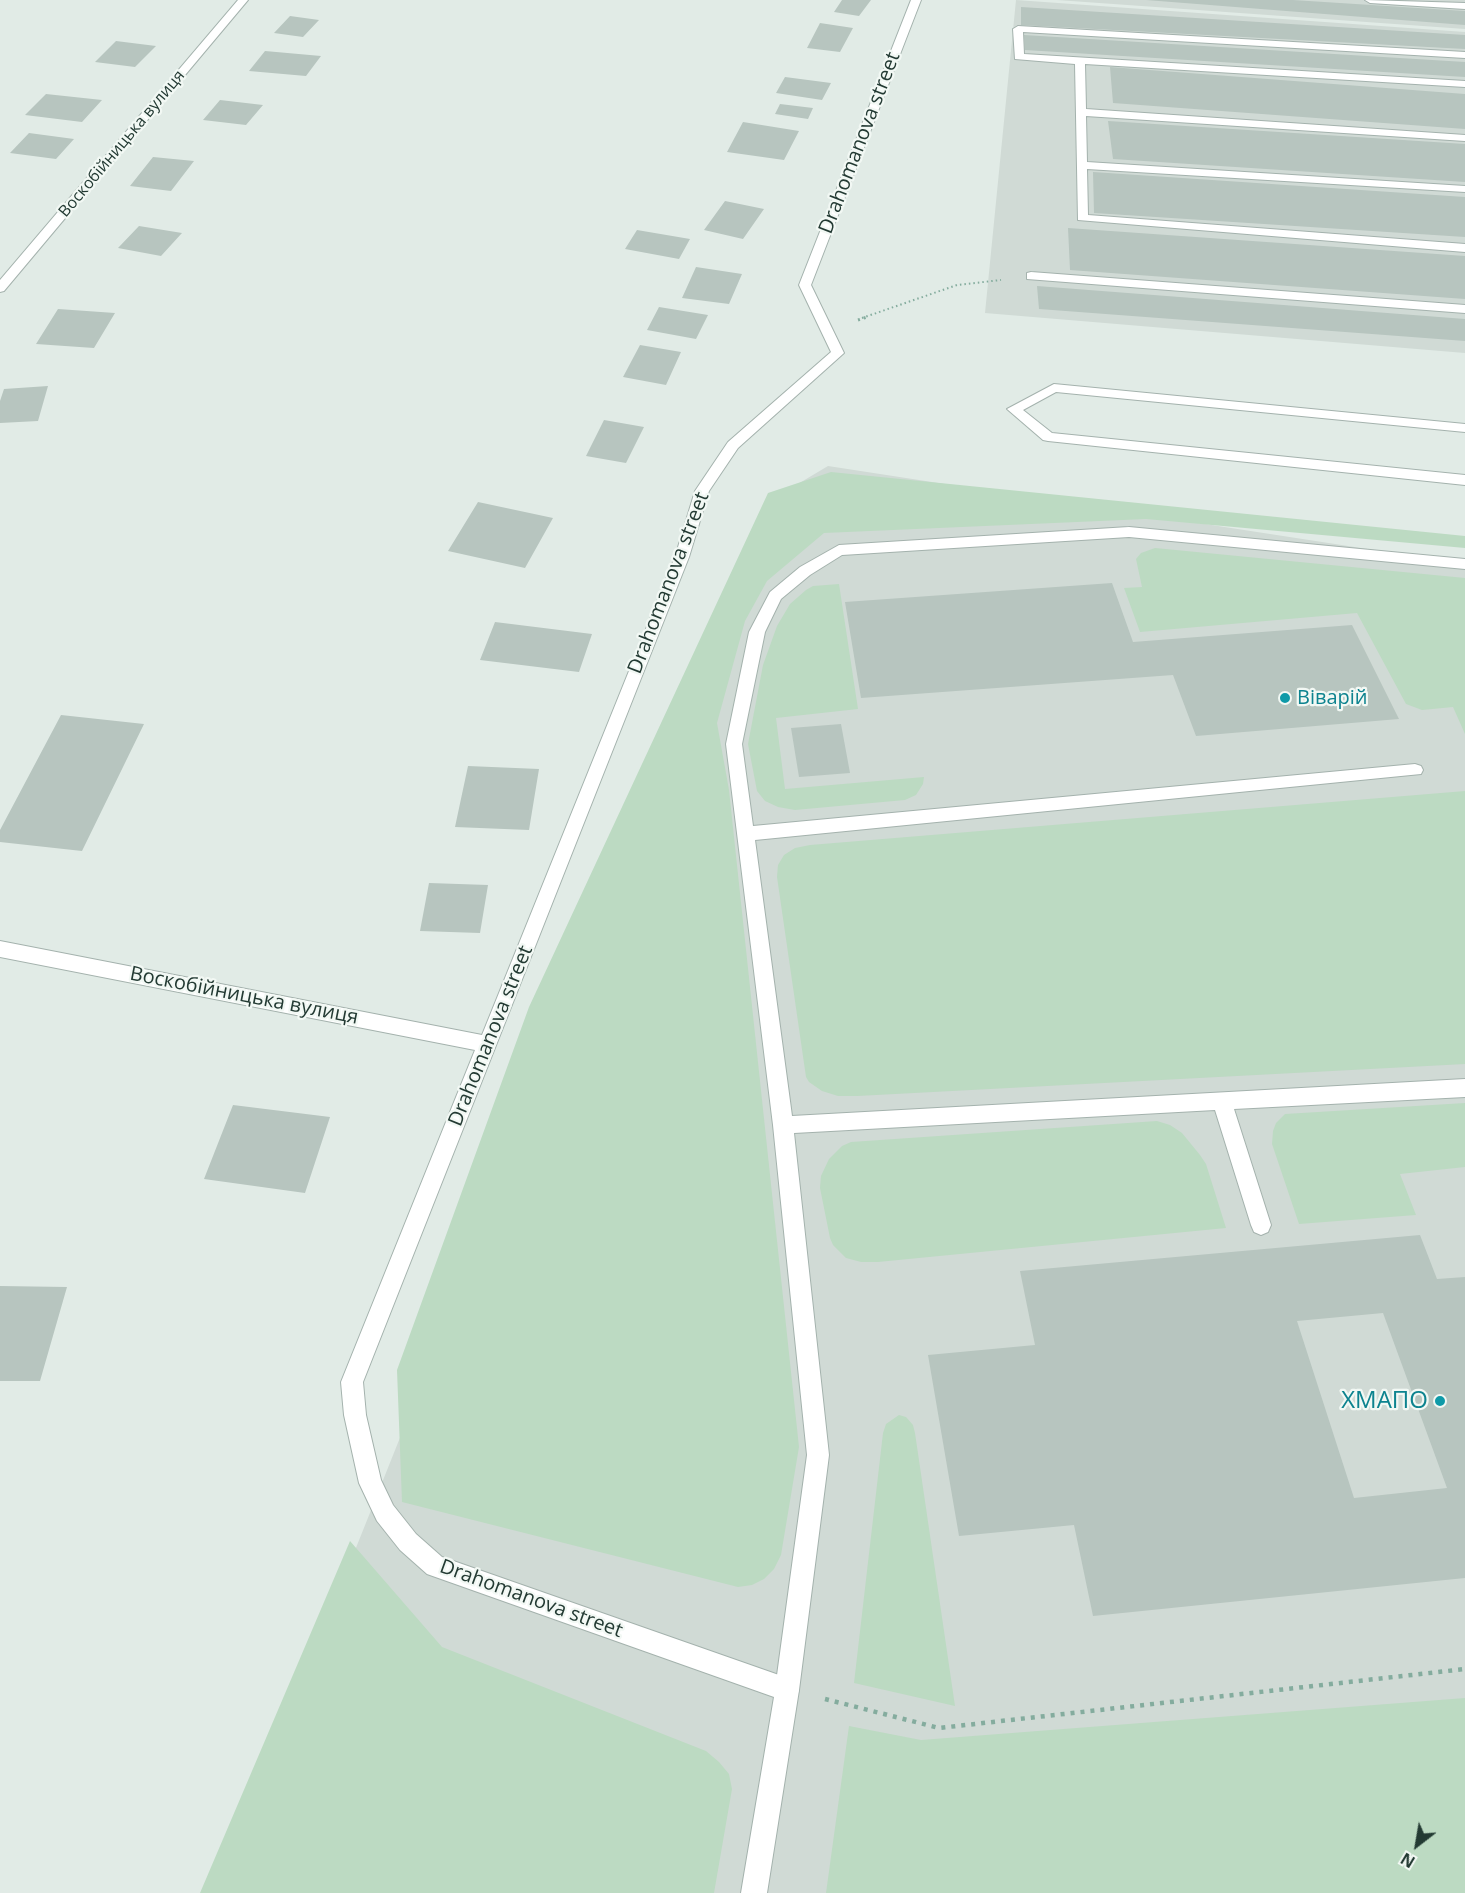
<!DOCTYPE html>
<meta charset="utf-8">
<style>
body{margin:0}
#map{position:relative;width:1465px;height:1893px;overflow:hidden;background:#e1ebe6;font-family:"Open Sans",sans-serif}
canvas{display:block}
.north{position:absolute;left:1387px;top:1815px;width:60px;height:60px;-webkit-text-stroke:4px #f2f8f4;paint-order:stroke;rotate:211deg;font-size:16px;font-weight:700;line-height:24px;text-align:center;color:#233a33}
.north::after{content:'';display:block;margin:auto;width:21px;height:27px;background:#233a33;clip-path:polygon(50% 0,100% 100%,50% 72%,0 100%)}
</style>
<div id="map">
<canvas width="1465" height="1893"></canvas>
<div class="north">N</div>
</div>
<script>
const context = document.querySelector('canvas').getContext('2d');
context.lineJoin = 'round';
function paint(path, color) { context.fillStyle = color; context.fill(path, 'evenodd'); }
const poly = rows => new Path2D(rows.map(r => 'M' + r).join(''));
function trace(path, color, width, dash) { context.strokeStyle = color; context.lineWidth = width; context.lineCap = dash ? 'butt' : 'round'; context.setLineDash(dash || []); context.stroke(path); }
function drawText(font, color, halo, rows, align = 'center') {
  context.font = font + ' "Open Sans",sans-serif'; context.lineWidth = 4.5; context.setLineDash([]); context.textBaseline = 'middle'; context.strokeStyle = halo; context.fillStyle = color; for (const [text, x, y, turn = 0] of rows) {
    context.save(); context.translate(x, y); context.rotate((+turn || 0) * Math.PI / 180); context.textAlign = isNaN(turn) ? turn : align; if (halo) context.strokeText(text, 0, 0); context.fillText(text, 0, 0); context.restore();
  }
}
const built = poly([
 [1016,0,1465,32,1465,353,985,313],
 [1057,0,1465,0,1465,29],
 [828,466,1465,564,1465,1893,218,1893,776,497]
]);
const green = poly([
 [831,472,1465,536,1465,548,1146,519,824,533,767,581,745,621,717,723,729,790,799,1447,781,1555,774,1569,764,1579,752,1585,738,1587,402,1502,397,1370,529,1007,768,493],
 [1155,548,1465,578,1465,734,1453,707,1422,710,1406,704,1357,613,1140,632,1124,588,1142,587,1136,559,1141,553],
 [839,584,858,709,776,718,785,789,924,777,923,784,916,795,905,800,795,810,778,807,765,801,757,791,748,744,763,665,777,626,790,604,806,590,813,586],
 [1465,791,1465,1064,857,1096,838,1096,822,1091,809,1082,806,1077,777,877,778,865,784,855,795,848,810,845],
 [1465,1103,1465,1167,1400,1174,1416,1215,1299,1224,1272,1144,1273,1131,1276,1123,1285,1114],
 [1157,1121,1170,1125,1182,1133,1200,1155,1206,1164,1226,1228,878,1262,861,1262,846,1258,833,1245,830,1238,820,1188,821,1176,829,1159,842,1146,851,1142],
 [899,1415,906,1417,913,1425,915,1433,955,1706,854,1683,883,1433,886,1424],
 [350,1541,442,1647,706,1751,719,1762,729,1774,732,1789,714,1893,200,1893],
 [1465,1698,1465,1893,826,1893,849,1726,921,1740]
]);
const building = poly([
 [842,0,871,0,859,16,834,12],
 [1146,0,1293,0,1465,11,1465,25],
 [1021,7,1465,35,1465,49,1021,25],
 [290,16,319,20,303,37,274,33],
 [820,23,853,28,840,52,807,48],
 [1024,35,1465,62,1465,77,1025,50],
 [116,41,156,46,135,67,95,62],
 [265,51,321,56,306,76,249,71],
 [1110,67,1465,94,1465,129,1113,103],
 [785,77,831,83,822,100,776,93],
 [46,94,102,100,82,122,25,115],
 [220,100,263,105,246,125,203,120],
 [780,104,813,108,808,119,775,114],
 [1108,121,1465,144,1465,182,1113,159],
 [743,122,799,131,784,160,727,152],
 [29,133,74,139,56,159,10,153],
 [153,157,194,161,171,191,130,186],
 [1093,172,1465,197,1465,237,1094,213],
 [725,201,764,209,743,239,704,230],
 [139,226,182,233,161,256,118,248],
 [1068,228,1465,256,1465,299,1070,270],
 [637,230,690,239,679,259,625,249],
 [696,267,742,274,729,304,682,298],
 [1037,286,1465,319,1465,341,1039,309],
 [659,307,708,315,696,339,647,330],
 [58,309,115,313,94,348,36,344],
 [640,345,681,352,666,385,623,377],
 [48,386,38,421,0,423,0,401,4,389],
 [604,420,644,427,626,463,586,456],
 [478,502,553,518,525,568,448,551],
 [1112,583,1133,642,1352,625,1399,719,1196,736,1173,675,861,698,845,602],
 [495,622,592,634,579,672,480,660],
 [61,715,144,724,82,851,0,842,0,830],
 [841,724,850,773,799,777,791,728],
 [468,766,539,769,529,830,455,827],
 [429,883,488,885,480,933,420,931],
 [233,1105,330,1117,305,1193,204,1179],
 [1420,1235,1437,1279,1465,1277,1465,1578,1093,1616,1074,1525,959,1536,928,1355,1035,1345,1020,1271],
 [1383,1313,1447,1488,1354,1498,1297,1321],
 [0,1286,67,1287,40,1381,0,1381]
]);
const pathFar2 = poly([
 [862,318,957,285,1001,280]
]);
const pathFar1 = poly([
 [858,320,867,317]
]);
const path = poly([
 [825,1699,939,1728,1465,1669]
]);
const lane = poly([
 [1365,0,1465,3,1465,9,1370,3,1365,0],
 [1018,26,1465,52,1465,58,1023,32,1024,54,1465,81,1465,87,1085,64,1086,109,1465,135,1465,141,1086,116,1087,162,1465,186,1465,192,1087,169,1088,215,1465,244,1465,252,1078,220,1075,64,1015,59,1013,29,1018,26],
 [1031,272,1465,305,1465,313,1027,279,1027,273,1031,272],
 [1054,384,1465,424,1465,432,1056,392,1023,410,1052,433,1465,475,1465,485,1048,441,1043,440,1007,409,1054,384],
 [1129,527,1465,559,1465,569,1129,537,842,555,810,575,781,599,765,632,742,744,753,826,1415,764,1421,766,1423,770,1421,774,755,840,792,1116,1465,1079,1465,1097,1234,1109,1271,1225,1268,1232,1261,1235,1254,1232,1251,1225,1215,1110,794,1133,829,1455,799,1690,796,1699,787,1702,778,1699,775,1690,807,1455,773,1125,726,744,749,632,770,592,800,567,839,545,1129,527]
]);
const street = poly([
 [238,0,248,0,4,291,0,292,0,280,238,0],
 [911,0,921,0,811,285,844,353,738,448,709,491,689,557,363,1382,366,1415,381,1480,393,1505,416,1534,442,1557,796,1681,799,1690,767,1893,741,1893,774,1697,427,1574,400,1550,377,1521,359,1483,344,1415,341,1382,475,1050,0,957,0,941,482,1035,675,557,695,491,728,442,831,352,799,285,911,0]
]);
const markers = [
 [1285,698,6,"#0f9aa8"],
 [1440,1401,6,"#0f9aa8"]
];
const farStreetnames = [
 ["Воскобійницька вулиця",122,144,-50]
];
const streetNames = [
 ["Drahomanova street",860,143,-69],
 ["Drahomanova street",669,583,-69],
 ["Воскобійницька вулиця",244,996,11],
 ["Drahomanova street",491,1036,-68],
 ["Drahomanova street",531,1599,20]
];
const cultureNames = [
 ["Віварій",1297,698]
];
const nearCulturenames = [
 ["ХМАПО",1428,1401]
];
paint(built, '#d0dad5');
paint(green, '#bcdac2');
paint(building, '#b7c5bf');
trace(lane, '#a4b2ad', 2);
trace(street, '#a4b2ad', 2);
trace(pathFar2, '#84ac9e', 2, [1.5, 3]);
trace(pathFar1, '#84ac9e', 3, [2, 4]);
trace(path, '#84ac9e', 4.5, [4, 6]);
paint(lane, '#fff');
paint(street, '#fff');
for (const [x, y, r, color] of markers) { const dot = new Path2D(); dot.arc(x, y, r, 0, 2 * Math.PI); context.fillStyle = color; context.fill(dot); trace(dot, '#f2f8f4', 2); }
drawText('16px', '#233a33', '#f2f8f4', farStreetnames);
drawText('20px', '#233a33', '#f2f8f4', streetNames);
drawText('20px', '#0d838f', '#f2f8f4', cultureNames, 'left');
drawText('24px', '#0d838f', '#f2f8f4', nearCulturenames, 'right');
</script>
